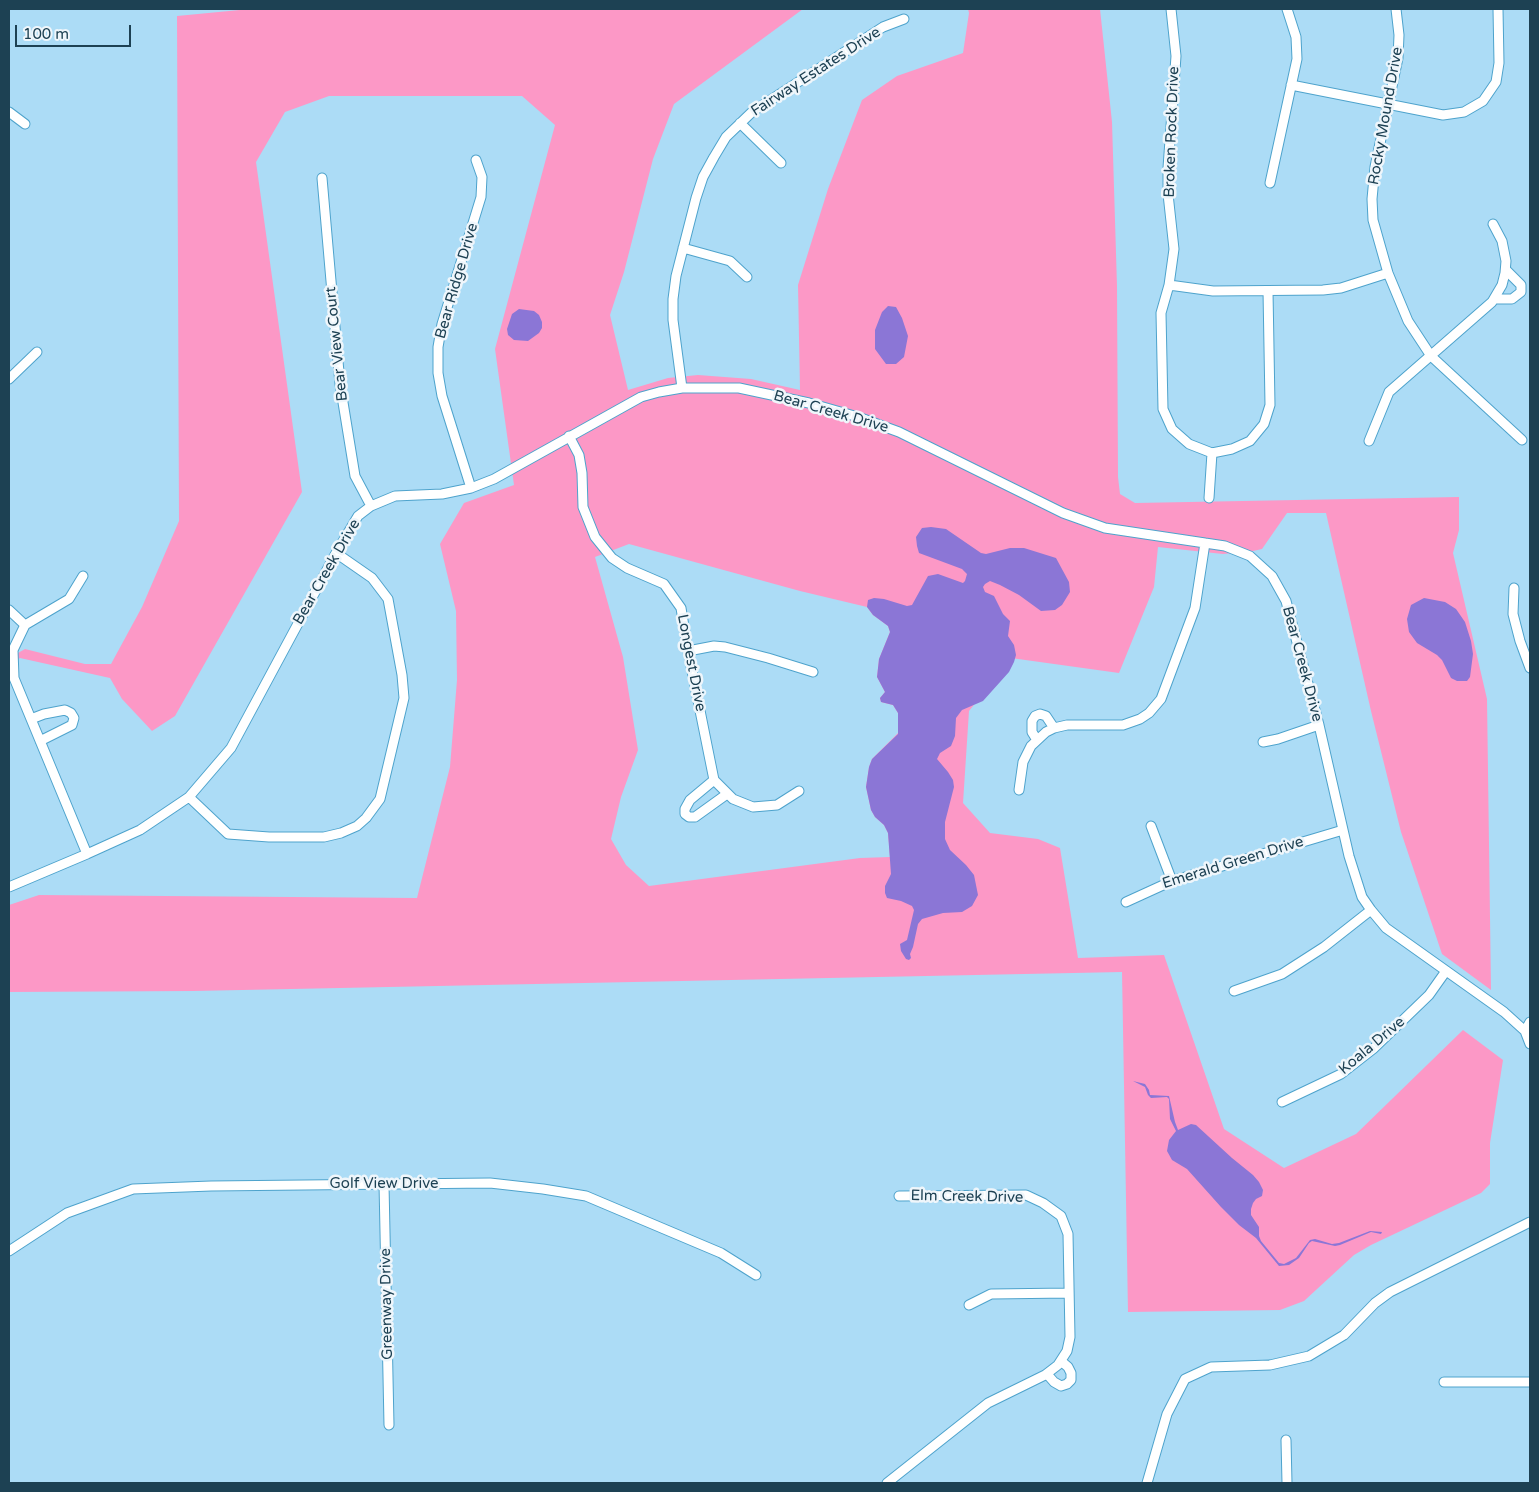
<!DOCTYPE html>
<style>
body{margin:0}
#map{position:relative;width:1539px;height:1492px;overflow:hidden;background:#acdcf6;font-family:"Varela Round",sans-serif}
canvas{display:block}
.frame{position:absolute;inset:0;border:10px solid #1d4153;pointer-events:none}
.scale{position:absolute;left:15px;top:25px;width:116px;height:22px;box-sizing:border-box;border:2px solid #1d4153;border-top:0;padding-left:6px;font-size:15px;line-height:18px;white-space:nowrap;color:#1d4153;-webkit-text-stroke:4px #eff6fb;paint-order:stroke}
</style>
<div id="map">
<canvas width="1539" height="1492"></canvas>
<div class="frame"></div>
<div class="scale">100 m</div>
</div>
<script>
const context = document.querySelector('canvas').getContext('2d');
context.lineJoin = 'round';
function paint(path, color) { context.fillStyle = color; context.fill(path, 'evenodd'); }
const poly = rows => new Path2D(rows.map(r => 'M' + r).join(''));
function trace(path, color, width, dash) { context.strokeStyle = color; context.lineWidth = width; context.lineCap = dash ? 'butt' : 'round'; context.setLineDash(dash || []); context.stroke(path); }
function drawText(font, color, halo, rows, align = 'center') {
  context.font = font + ' "Varela Round",sans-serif'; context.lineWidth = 5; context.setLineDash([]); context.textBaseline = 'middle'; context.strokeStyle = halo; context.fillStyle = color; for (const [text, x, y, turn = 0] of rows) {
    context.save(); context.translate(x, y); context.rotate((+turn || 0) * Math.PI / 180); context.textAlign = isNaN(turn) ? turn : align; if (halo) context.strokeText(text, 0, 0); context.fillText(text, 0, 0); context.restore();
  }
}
const green = poly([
 [250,9,803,9,674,104,653,159,624,272,610,315,628,390,668,378,698,375,751,379,800,390,798,285,828,189,862,100,897,76,963,53,969,13,968,9,1100,9,1112,122,1117,286,1118,477,1120,494,1135,503,1459,497,1459,530,1453,553,1487,699,1491,990,1442,954,1401,832,1371,711,1326,513,1287,513,1262,549,1253,551,1223,554,1158,547,1154,587,1119,673,1011,658,969,711,963,803,990,833,1038,839,1060,848,1078,958,1164,955,1224,1129,1284,1168,1356,1134,1463,1030,1503,1060,1490,1143,1490,1184,1481,1193,1371,1245,1354,1255,1304,1301,1280,1310,1128,1312,1122,972,193,991,9,992,9,905,39,895,417,898,450,767,457,680,456,611,440,544,464,503,514,485,495,349,555,125,522,96,329,96,285,112,256,162,302,492,175,716,152,731,122,699,110,678,20,658,9,665,9,658,25,649,85,664,111,664,142,607,179,521,177,16],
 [629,544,800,591,867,607,873,615,888,626,890,632,879,659,877,677,885,692,880,698,881,702,893,705,898,713,898,733,872,759,869,767,866,787,871,810,875,817,884,825,888,833,890,857,860,858,649,886,626,865,611,839,621,797,638,750,623,657,595,557]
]);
const water = poly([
 [888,306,896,307,902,318,908,336,904,357,896,364,886,364,875,349,875,330,882,312],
 [519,309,534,311,539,315,542,322,542,328,539,333,528,341,514,340,508,335,507,329,512,314],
 [931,527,946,529,981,553,986,554,1010,548,1024,548,1056,558,1069,582,1070,592,1062,605,1055,610,1041,611,1019,595,1000,585,990,581,985,584,983,587,985,592,994,596,1003,614,1010,621,1008,636,1014,645,1016,655,1014,662,1009,672,983,701,962,710,956,718,955,736,951,746,940,753,937,759,948,772,953,780,954,787,945,822,945,839,950,850,966,865,974,875,978,895,972,906,962,912,943,913,922,919,918,924,913,947,910,954,911,958,909,960,906,959,901,951,900,944,907,940,914,910,912,906,901,901,887,898,885,893,885,886,891,874,888,833,884,825,875,817,871,810,866,787,869,767,872,759,898,734,898,713,893,705,881,702,880,698,885,692,877,677,879,659,890,632,888,626,873,615,867,607,868,600,874,598,884,599,907,606,912,605,928,576,938,574,963,583,965,581,967,574,962,569,919,553,917,546,916,537,922,528],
 [1424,598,1445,602,1456,609,1465,622,1471,641,1473,654,1470,677,1467,681,1457,681,1451,678,1442,660,1437,655,1417,643,1409,632,1407,619,1411,605],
 [1133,1081,1145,1084,1149,1090,1150,1095,1169,1096,1175,1122,1178,1130,1191,1124,1196,1125,1232,1158,1253,1175,1259,1182,1263,1190,1262,1196,1256,1199,1253,1203,1251,1209,1251,1215,1259,1227,1259,1236,1261,1241,1279,1263,1284,1264,1296,1258,1310,1240,1315,1239,1332,1244,1339,1243,1370,1231,1382,1232,1381,1234,1371,1232,1340,1245,1335,1246,1312,1241,1309,1243,1299,1258,1289,1265,1279,1266,1256,1238,1239,1225,1221,1207,1187,1169,1172,1160,1167,1151,1169,1140,1176,1131,1170,1119,1169,1099,1167,1097,1151,1098,1148,1095,1145,1087]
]);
const street = poly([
 [1171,9,1176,56,1168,168,1168,194,1174,249,1169,285,1161,313,1163,409,1172,429,1189,444,1212,453,1232,449,1250,441,1264,424,1270,405,1268,291],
 [1396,9,1399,35,1398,58,1375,167,1372,199,1373,220,1388,273,1408,321,1431,356,1522,440],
 [1291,85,1443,115,1464,112,1483,101,1496,82,1499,63,1498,9],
 [9,112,25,124],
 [740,123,781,163],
 [322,178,340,384,355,476,371,506],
 [1270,183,1297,59,1296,37,1287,9],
 [683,248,730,261,747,277],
 [1169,285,1213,291,1323,290,1341,288,1388,273],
 [1494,299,1512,299,1521,292,1521,285,1506,270],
 [9,379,37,352],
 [682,388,673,320,673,299,676,276,696,198,703,177,714,157,726,137,752,112,883,27,904,19],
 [569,436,579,455,582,473,583,507,595,537,612,558,627,568,664,584,681,608,688,651,714,780,733,799,753,807,777,805,799,791],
 [1369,441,1389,392,1492,302,1502,285,1505,273,1506,261,1502,241,1493,224],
 [471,488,442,396,438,373,438,347,442,324,481,197,482,177,476,160],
 [1209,498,1212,453],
 [83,576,69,599,25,625,13,650,14,678,87,854],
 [1514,588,1513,614,1520,641,1530,668],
 [9,610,25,625],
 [688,651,714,646,725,647,768,658,813,672],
 [31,719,44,714,65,710,71,713,74,718,72,725,40,741],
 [1037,740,1032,732,1032,721,1035,716,1040,714,1046,716,1054,728],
 [1263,742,1278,739,1319,725],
 [714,780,690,800,685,809,685,814,689,817,695,817,727,794],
 [1019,790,1023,762,1031,746,1046,732,1054,728,1067,725,1123,725,1140,719,1149,713,1161,699,1195,608,1205,543],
 [189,797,228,834,269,837,324,837,341,833,357,826,366,818,380,799,404,698,402,675,388,599,372,578,336,553],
 [1151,826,1172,881],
 [9,887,87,854,140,830,189,797,231,748,336,553,358,516,371,506,395,496,442,494,471,488,494,479,641,397,659,392,682,388,739,388,809,403,858,417,899,432,1063,513,1105,528,1225,546,1250,556,1272,576,1286,601,1319,725,1349,856,1362,897,1371,910,1386,928,1504,1012,1525,1031,1530,1044],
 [1126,902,1172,881,1343,830],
 [1234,991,1282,974,1324,947,1371,910],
 [1525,1031,1530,1022],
 [1282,1102,1341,1074,1373,1049,1429,995,1446,971],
 [384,1184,389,1425],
 [9,1251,67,1213,133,1189,211,1186,490,1183,543,1189,586,1196,721,1253,756,1275],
 [969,1305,991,1294,1069,1293],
 [1047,1374,1054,1382,1061,1386,1067,1384,1071,1380,1071,1373,1068,1367,1061,1361],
 [1444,1382,1530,1382],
 [1286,1440,1287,1483],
 [887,1483,988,1403,1045,1375,1058,1365,1067,1351,1070,1337,1068,1234,1061,1216,1043,1203,1026,1195,899,1196],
 [1147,1483,1167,1414,1185,1379,1211,1367,1270,1365,1309,1356,1344,1335,1375,1303,1390,1292,1530,1222]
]);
const streetNames = [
 ["Fairway Estates Drive",816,72,-33],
 ["Rocky Mound Drive",1386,116,-80],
 ["Broken Rock Drive",1172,132,-88],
 ["Bear Ridge Drive",457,281,-74],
 ["Bear View Court",337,344,-96],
 ["Bear Creek Drive",831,412,16],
 ["Bear Creek Drive",327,572,-60],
 ["Longest Drive",691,663,79],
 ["Bear Creek Drive",1302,664,75],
 ["Emerald Green Drive",1233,863,-17],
 ["Koala Drive",1372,1046,-40],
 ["Golf View Drive",384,1184],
 ["Elm Creek Drive",967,1197,1],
 ["Greenway Drive",387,1304,-91]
];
paint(green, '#fc98c6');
paint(water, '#8b76d6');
trace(street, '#4ea3cc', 11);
trace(street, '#fff', 9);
drawText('15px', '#1d4153', '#eff6fb', streetNames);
</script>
